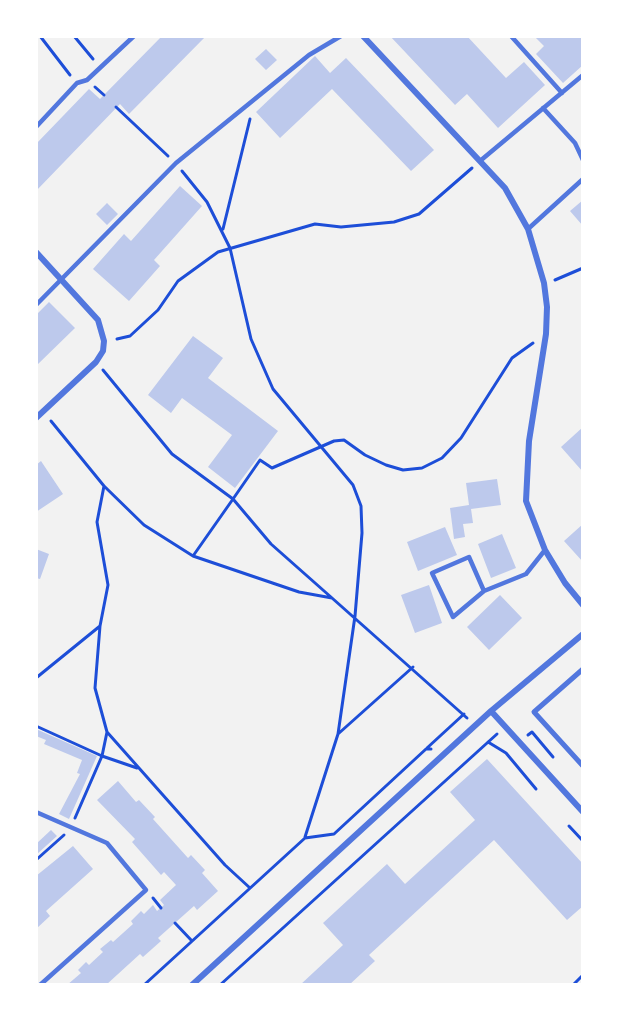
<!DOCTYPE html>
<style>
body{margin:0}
#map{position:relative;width:619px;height:1021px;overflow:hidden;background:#f2f2f2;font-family:"Alegreya Sans",sans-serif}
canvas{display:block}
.frame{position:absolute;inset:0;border:38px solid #fff;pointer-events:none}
</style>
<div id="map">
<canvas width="619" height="1021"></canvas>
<div class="frame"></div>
</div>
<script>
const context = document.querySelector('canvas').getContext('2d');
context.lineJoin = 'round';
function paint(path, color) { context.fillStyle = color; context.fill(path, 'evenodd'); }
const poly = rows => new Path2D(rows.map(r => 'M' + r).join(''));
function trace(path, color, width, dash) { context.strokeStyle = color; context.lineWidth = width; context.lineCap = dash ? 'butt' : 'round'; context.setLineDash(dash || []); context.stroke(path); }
const building = poly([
 [162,36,206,36,129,114,120,104,36,191,36,144,89,89,100,99],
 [390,36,467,36,506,78,524,62,545,85,498,128,467,94,455,105],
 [534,36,583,36,583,65,563,83,536,54,544,46],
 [266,49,277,60,266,70,255,59],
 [315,56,330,73,346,58,434,150,411,171,332,89,280,138,256,112],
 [180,186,202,206,154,260,160,266,129,301,93,269,124,234,131,241],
 [583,200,583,226,570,211],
 [107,203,118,214,107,225,96,214],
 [49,302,75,328,36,366,36,315],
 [193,336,223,358,208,378,278,431,235,488,208,467,232,435,182,398,171,413,148,395],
 [583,427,583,472,561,447],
 [41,461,63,494,36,512,36,465],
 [497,479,501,505,471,509,473,523,463,524,465,537,454,539,450,508,469,505,466,483],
 [583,524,583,562,564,541],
 [445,527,457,555,418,571,407,542],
 [502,534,516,568,491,578,478,544],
 [36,549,49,554,40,579,36,578],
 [429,585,442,623,415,633,401,595],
 [500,595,522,618,489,650,467,627],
 [36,729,97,756,69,819,59,814,80,774,77,773,82,760,44,744,46,740,36,736],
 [487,759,583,864,583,906,567,920,494,840,369,955,375,961,349,985,300,985,343,945,323,923,387,864,405,884,475,820,450,792],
 [118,781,136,802,139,800,155,817,153,819,188,858,191,855,205,870,202,873,218,891,197,910,194,906,158,938,161,941,143,957,140,954,106,985,67,985,81,973,78,970,86,962,89,965,103,952,100,949,111,940,113,942,133,924,131,921,141,911,144,914,153,905,157,911,164,905,160,900,176,885,164,872,161,875,132,842,135,839,97,800],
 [51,830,57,836,36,855,36,844],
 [73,846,93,869,46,911,50,916,36,929,36,876]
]);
const path = poly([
 [40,36,70,75],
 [74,36,93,59],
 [95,87,104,95],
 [116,107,168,156],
 [182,171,207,202,230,248,251,339,273,389,353,485,361,506,362,533,355,616,338,734],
 [223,229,250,119],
 [555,280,583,268],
 [117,339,130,336,158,310,178,281,218,252,315,224,341,227,394,222,419,214,472,168],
 [103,370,172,454,233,499,193,556],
 [51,421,104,486,144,525,193,556,299,592,332,598,467,718],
 [104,486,97,522,108,585,100,626,95,688,107,732,225,865,250,888],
 [332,598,271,544,233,499,260,460,272,468,334,441,344,440,365,455,386,465,403,470,422,468,442,458,461,438,512,358,533,343],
 [36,678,100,626],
 [36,726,102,756,137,768],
 [528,735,532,732,553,757],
 [488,742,506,753,536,789],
 [427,748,464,714],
 [75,818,102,756,107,732],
 [569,826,583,841],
 [305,837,338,734,413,667],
 [36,860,64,835],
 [153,898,161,908],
 [175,923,192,941],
 [144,985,305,838,334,834,426,749,431,749],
 [220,985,497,734],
 [573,985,583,975]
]);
const service = poly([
 [511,36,562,93],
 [543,108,575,143,583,160],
 [36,127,77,83,87,80,134,36],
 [480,161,583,75],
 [528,229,583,179],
 [36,305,176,163,309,55,341,36],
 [484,591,469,557,432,573,453,617,484,591,526,574,545,550],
 [36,812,107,843,146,890,40,985]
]);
const pedestrian = poly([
 [583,669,534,712,583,766]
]);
const minor = poly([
 [363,36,505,188,528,229,544,283,547,307,546,334,529,441,526,501,545,550,565,583,583,605],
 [36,252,98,320,104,341,103,351,96,362,36,418],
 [491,711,583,812],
 [192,985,491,711,583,634]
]);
paint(building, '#bdc9ec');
trace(path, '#1d4ed8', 3);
trace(service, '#5277de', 4.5);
trace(pedestrian, '#5277de', 5);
trace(minor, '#5277de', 6);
</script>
